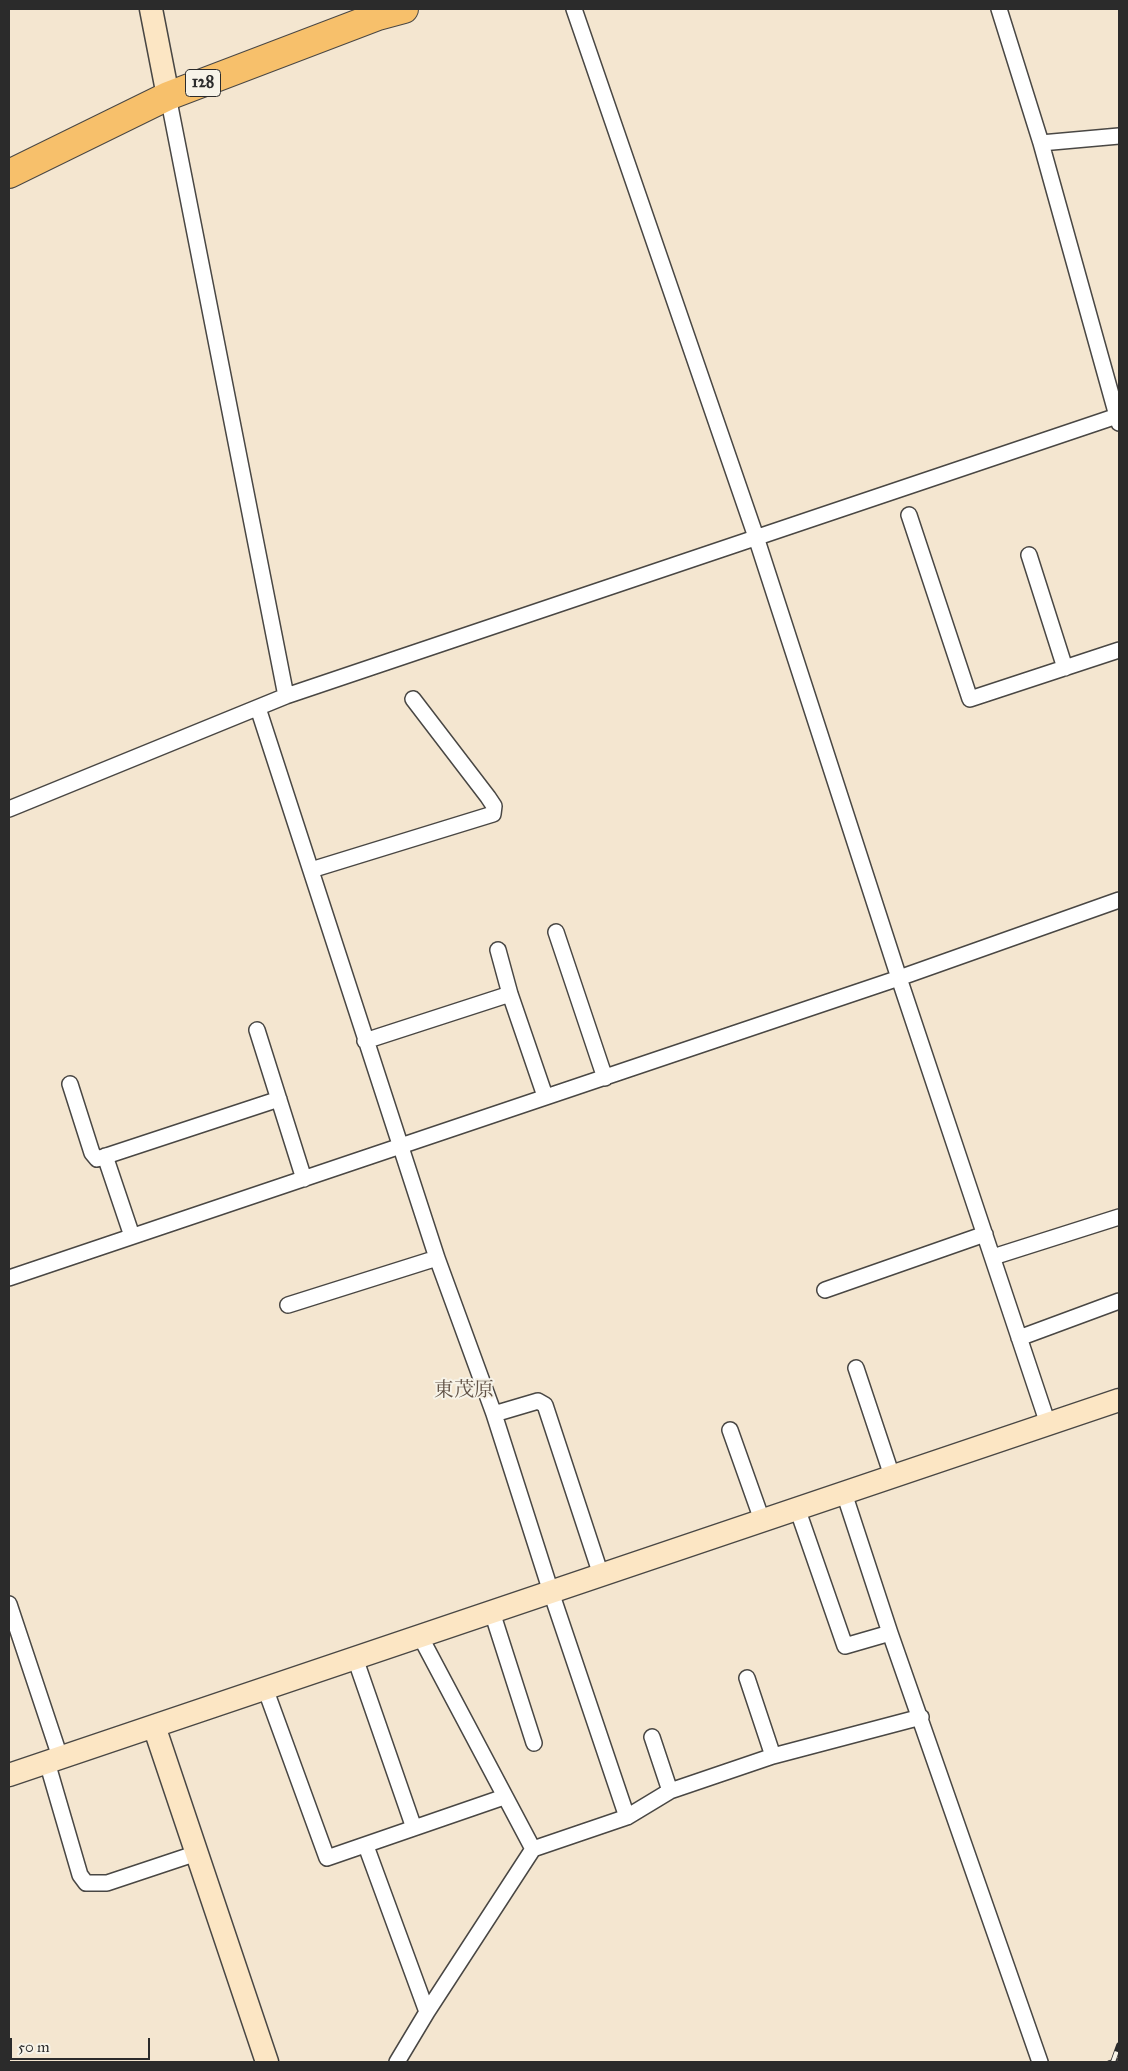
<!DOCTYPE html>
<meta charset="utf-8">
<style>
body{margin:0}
#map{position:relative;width:1128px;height:2071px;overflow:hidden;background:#f4e6d0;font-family:"IM FELL Great Primer",serif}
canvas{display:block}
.frame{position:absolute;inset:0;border:10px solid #2b2b2b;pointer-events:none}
.scale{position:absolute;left:10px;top:2038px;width:140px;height:22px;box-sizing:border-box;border:2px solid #2b2b2b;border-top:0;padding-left:6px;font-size:15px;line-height:18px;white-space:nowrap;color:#2b2b2b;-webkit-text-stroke:4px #f7f3e8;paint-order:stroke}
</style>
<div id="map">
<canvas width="1128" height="2071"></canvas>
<div class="frame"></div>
<div class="scale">50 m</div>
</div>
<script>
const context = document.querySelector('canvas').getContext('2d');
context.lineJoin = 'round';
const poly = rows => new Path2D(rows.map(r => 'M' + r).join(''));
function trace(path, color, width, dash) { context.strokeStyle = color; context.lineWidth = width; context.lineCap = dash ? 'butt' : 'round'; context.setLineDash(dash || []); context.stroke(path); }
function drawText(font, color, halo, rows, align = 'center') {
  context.font = font + ' "IM FELL Great Primer","Noto Serif JP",serif'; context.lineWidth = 4; context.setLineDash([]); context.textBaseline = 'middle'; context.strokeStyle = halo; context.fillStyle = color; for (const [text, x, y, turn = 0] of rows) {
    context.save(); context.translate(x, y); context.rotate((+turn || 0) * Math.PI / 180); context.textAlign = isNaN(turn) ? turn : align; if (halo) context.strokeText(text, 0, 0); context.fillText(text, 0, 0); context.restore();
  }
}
const path = poly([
 [1108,2062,1119,2059]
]);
const street = poly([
 [574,9,756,537,899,978,1048,1424],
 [999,9,1041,143,1119,423],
 [168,96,286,696],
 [1041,143,1119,136],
 [909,515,970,699,1119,650],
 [1029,555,1065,668],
 [258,708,437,1258,494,1414,551,1592,627,1817],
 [9,809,286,696,1117,416],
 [311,870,493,814,494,806,488,797,413,699],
 [556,932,605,1078],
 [498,950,510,994,545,1096],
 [257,1030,304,1179],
 [365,1041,510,994],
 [70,1084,92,1153,97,1159,279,1099],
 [105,1156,132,1236],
 [993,1257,1119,1217],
 [9,1278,899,978,1119,900],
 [825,1290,985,1234],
 [288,1305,437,1258],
 [1019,1338,1119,1301],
 [856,1368,892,1476],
 [494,1414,538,1401,545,1405,601,1575],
 [730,1430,762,1520],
 [844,1493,890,1633,1040,2062],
 [797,1508,845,1646,890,1633],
 [9,1604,60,1757],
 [492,1612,534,1743],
 [420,1636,533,1849],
 [355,1658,414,1828],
 [747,1678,773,1756],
 [265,1688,327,1858,504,1797],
 [652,1737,670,1791],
 [47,1762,80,1875,86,1883,107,1883,197,1853],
 [366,1846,427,2012],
 [397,2062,427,2012,533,1849,627,1817,670,1791,773,1756,921,1717]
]);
const secondary = poly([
 [151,9,168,96],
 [154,1726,267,2062],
 [9,1775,1119,1400]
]);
const highway = poly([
 [9,174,168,96,378,16,404,9]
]);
const rail = poly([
 [1113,2062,1119,2045]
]);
const shields = [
 [203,83,35]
];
const shieldNames = [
 ["128",203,83]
];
const quarterNames = [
 ["東茂原",464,1391]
];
trace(street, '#494744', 18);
trace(secondary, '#494744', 25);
trace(highway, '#494744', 30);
trace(path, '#494744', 3, [4, 4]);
trace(street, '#fff', 15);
trace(secondary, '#fce6c4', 22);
trace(highway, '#f7c06b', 28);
trace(rail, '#2b2b2b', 5.5);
trace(rail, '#f7f3e8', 4, [11]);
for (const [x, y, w] of shields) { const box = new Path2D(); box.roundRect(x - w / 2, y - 13.5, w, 27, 4); context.fillStyle = '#f7f3e8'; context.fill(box); trace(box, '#2b2b2b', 1); }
drawText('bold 16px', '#2b2b2b', null, shieldNames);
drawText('20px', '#625347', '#f7f3e8', quarterNames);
</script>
